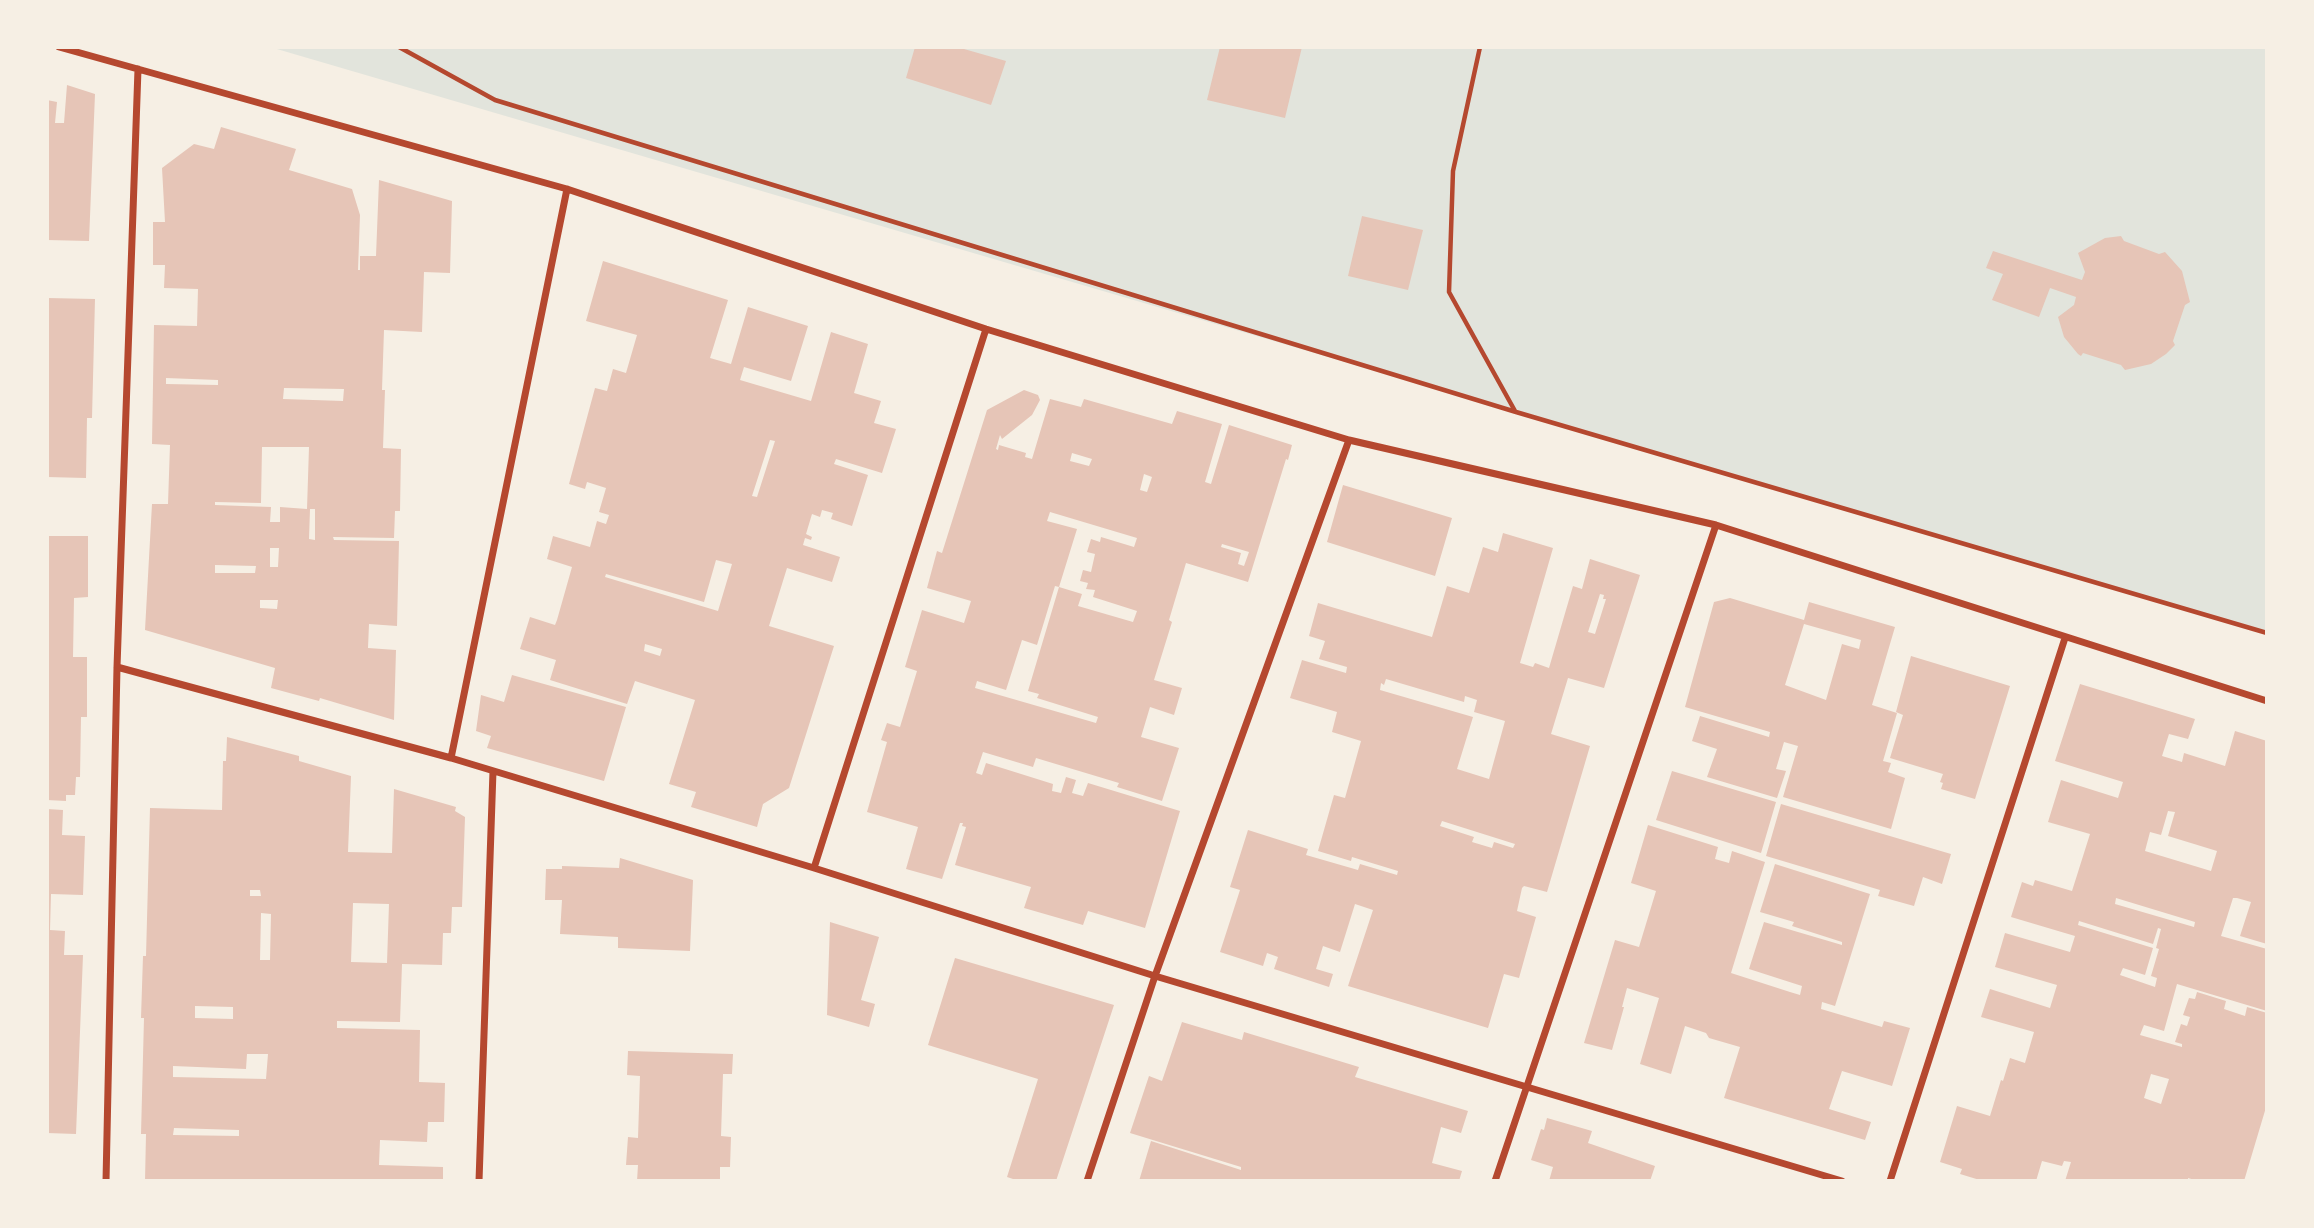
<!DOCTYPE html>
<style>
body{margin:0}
#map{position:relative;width:2314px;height:1228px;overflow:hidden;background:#f6efe4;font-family:Poppins,sans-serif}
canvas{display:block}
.frame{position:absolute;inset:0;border:49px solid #f6efe4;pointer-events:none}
</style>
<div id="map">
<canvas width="2314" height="1228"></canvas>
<div class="frame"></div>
</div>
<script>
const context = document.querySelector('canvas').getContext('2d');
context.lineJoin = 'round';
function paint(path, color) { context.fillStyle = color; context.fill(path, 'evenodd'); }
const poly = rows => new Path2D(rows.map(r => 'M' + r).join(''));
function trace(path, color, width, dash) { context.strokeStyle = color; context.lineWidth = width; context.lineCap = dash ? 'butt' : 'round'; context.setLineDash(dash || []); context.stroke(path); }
const green = poly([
 [270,47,2267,47,2267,633,1516,412]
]);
const building = poly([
 [915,47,957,47,1006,61,991,105,906,78],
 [1220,47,1302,47,1285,118,1207,100],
 [67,85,95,94,89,241,47,240,47,100,57,102,55,123,64,123],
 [221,127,296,149,289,170,352,189,360,215,358,270,360,270,360,256,376,256,379,180,452,201,450,273,424,272,422,332,384,330,382,390,385,390,383,448,401,449,400,511,395,511,394,538,333,537,334,540,399,541,397,626,369,624,368,648,396,650,394,720,320,698,319,701,271,688,275,668,145,630,152,504,168,504,170,445,152,444,154,325,197,326,198,289,164,288,165,265,153,265,153,222,165,222,162,168,194,144,214,149],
 [166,378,218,380,218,385,166,384],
 [284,388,344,389,343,401,283,399],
 [262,447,309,447,307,509,280,507,280,522,270,522,271,507,215,505,215,502,261,503],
 [310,509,315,509,315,540,309,539],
 [270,548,279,548,278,567,270,567],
 [215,565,256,566,255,573,215,573],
 [260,600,278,600,277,609,260,608],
 [1362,216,1423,230,1408,290,1348,276],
 [2121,236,2124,241,2159,254,2165,252,2182,271,2190,302,2185,305,2173,341,2175,345,2166,354,2151,364,2125,370,2121,365,2083,353,2081,356,2078,354,2064,337,2058,317,2074,305,2076,297,2050,288,2039,317,1992,300,2003,274,1986,268,1993,251,2082,280,2085,272,2078,253,2105,238],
 [603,261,728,300,710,358,731,364,748,307,808,326,791,381,744,367,740,380,811,401,831,332,868,344,854,393,881,401,874,423,896,429,882,473,836,459,834,464,868,475,852,526,831,519,833,513,822,510,820,517,812,514,806,534,812,537,811,540,805,538,803,545,840,557,832,582,787,568,769,626,834,646,789,788,763,804,757,827,691,807,696,792,669,784,695,700,635,681,627,704,550,680,556,660,520,649,530,617,555,625,557,620,572,567,547,559,553,536,590,547,597,521,606,524,609,515,599,512,606,488,587,482,585,489,569,484,595,388,607,391,613,369,626,373,637,335,586,321],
 [770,440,775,441,757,497,752,496],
 [716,560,732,564,718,611,605,577,606,574,704,602],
 [645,644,662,649,660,656,644,651],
 [47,298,95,299,92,418,87,418,86,478,47,477],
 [1024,390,1038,395,1040,400,1032,415,1002,439,1000,435,996,449,998,450,999,445,1026,453,1025,457,1032,459,1050,399,1081,407,1084,399,1172,424,1177,411,1222,424,1205,482,1211,484,1229,425,1292,445,1288,460,1286,459,1248,582,1186,563,1169,620,1172,622,1154,680,1182,688,1174,715,1150,707,1141,737,1179,748,1162,801,1117,787,1119,783,1036,758,1033,767,983,752,976,773,982,775,986,763,1053,784,1052,791,1061,793,1066,777,1076,780,1072,793,1083,796,1088,783,1180,811,1145,928,1088,911,1083,925,1024,908,1031,887,955,865,966,827,962,826,963,823,960,823,942,879,906,869,918,827,867,812,887,742,881,740,887,723,900,727,917,671,905,667,922,610,964,623,971,601,927,588,937,551,942,553,987,410],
 [1072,453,1092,459,1089,466,1070,461],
 [1144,474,1152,477,1147,492,1140,490],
 [1050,512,1137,538,1134,547,1101,537,1100,542,1091,539,1087,552,1095,554,1091,572,1083,570,1080,581,1088,583,1086,589,1095,590,1093,597,1137,611,1133,622,1078,606,1082,594,1059,587,1028,691,1039,694,1037,698,1098,717,1096,723,975,688,977,681,1006,690,1022,640,1037,645,1055,586,1059,587,1077,529,1047,521],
 [1222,544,1249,552,1244,566,1238,564,1241,553,1221,547],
 [1343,485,1452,518,1435,576,1327,542],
 [1503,533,1553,548,1520,663,1533,667,1535,663,1549,668,1573,586,1582,589,1590,559,1640,575,1604,688,1568,678,1551,734,1590,746,1547,892,1524,886,1522,888,1517,911,1536,917,1519,978,1504,974,1488,1028,1348,986,1373,910,1355,904,1340,952,1323,946,1316,969,1333,974,1329,987,1274,969,1278,957,1267,953,1263,966,1220,952,1240,890,1230,887,1248,830,1308,849,1306,855,1358,870,1360,864,1397,875,1398,871,1352,857,1351,861,1318,851,1334,795,1345,798,1361,741,1332,732,1337,712,1290,698,1302,660,1346,673,1347,667,1319,659,1325,641,1309,636,1318,603,1432,637,1447,586,1469,593,1483,547,1498,552],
 [1600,594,1604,595,1603,599,1606,599,1595,634,1588,632],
 [1386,679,1464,702,1465,696,1477,700,1474,712,1505,721,1489,779,1457,769,1473,717,1380,690,1381,683,1384,685],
 [1442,821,1515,844,1513,848,1494,842,1492,848,1472,842,1474,837,1440,826],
 [47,536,88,536,88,597,74,598,73,657,87,657,87,717,81,717,80,777,76,777,75,795,66,795,66,801,47,800],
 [1730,598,1804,620,1809,602,1895,627,1872,705,1897,713,1883,761,1891,763,1888,772,1905,778,1891,829,1783,797,1798,746,1784,742,1776,769,1786,771,1777,798,1707,777,1717,749,1692,741,1700,716,1769,737,1770,732,1685,707,1714,602],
 [1804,624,1861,640,1859,649,1842,644,1826,700,1785,685],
 [1911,656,2010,686,1975,799,1941,789,1943,783,1940,782,1943,774,1890,758,1903,715,1896,712],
 [512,675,626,707,604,781,487,748,491,736,476,731,481,695,504,702],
 [2080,684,2195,719,2188,739,2169,734,2162,756,2182,762,2184,753,2225,766,2235,731,2267,741,2267,944,2240,936,2251,902,2237,898,2233,898,2221,936,2267,949,2267,1011,2177,984,2164,1031,2144,1025,2140,1035,2182,1047,2182,1044,2175,1042,2181,1024,2187,1026,2190,1017,2183,1015,2189,998,2195,999,2197,992,2226,1001,2224,1009,2245,1016,2247,1007,2267,1013,2267,1104,2244,1181,2198,1181,2188,1178,2188,1181,2065,1181,2071,1162,2064,1161,2062,1166,2042,1161,2036,1181,1983,1181,1960,1174,1962,1169,1940,1162,1957,1106,1990,1116,2001,1080,2003,1081,2010,1058,2025,1063,2034,1032,1981,1017,1990,989,2050,1008,2057,985,1995,967,2005,933,2070,952,2075,936,2011,917,2022,882,2033,886,2035,880,2072,891,2090,834,2048,822,2061,780,2118,798,2123,782,2055,761],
 [2168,811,2175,812,2168,836,2217,851,2211,871,2145,851,2150,832,2161,835],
 [2116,898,2195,922,2194,927,2115,904],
 [2079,921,2153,944,2158,928,2161,929,2156,948,2159,949,2151,976,2157,978,2155,987,2120,975,2123,968,2145,975,2153,948,2078,925],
 [2151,1074,2169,1079,2161,1104,2144,1098],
 [227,737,299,756,299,761,351,776,348,852,392,853,394,789,456,807,455,811,465,817,462,907,452,907,451,933,443,933,442,965,402,964,400,1022,337,1021,337,1028,420,1030,419,1082,445,1083,444,1122,428,1122,427,1142,380,1140,379,1165,443,1167,443,1181,145,1181,146,1134,141,1134,144,1018,141,1018,143,956,146,956,150,808,222,810,223,761,226,761],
 [250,890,260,890,261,896,250,896],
 [353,903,389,904,387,963,351,962],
 [261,913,271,914,270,960,260,960],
 [195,1006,233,1007,233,1019,195,1018],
 [247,1054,268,1054,266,1079,173,1077,173,1066,246,1069],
 [174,1128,239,1130,239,1136,173,1135],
 [1672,771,1776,802,1761,853,1656,820],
 [1781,804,1951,854,1942,884,1923,877,1914,906,1878,896,1880,890,1766,856],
 [47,809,63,810,62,835,85,836,83,895,51,894,50,930,65,931,64,955,83,955,76,1134,47,1133],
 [1648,825,1718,847,1715,859,1729,863,1732,851,1765,862,1731,973,1790,992,1800,995,1802,986,1749,969,1764,922,1842,945,1842,942,1792,926,1794,922,1760,912,1775,864,1870,894,1835,1006,1822,1002,1821,1009,1882,1027,1884,1021,1910,1028,1892,1086,1842,1071,1829,1109,1871,1122,1865,1140,1724,1098,1740,1047,1709,1038,1706,1033,1685,1026,1671,1074,1640,1064,1659,998,1627,988,1622,1007,1624,1007,1612,1050,1584,1043,1615,940,1639,947,1656,891,1631,883],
 [620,858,693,880,690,951,618,948,618,937,560,934,562,900,545,900,546,869,562,869,562,866,619,868],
 [830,922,879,937,861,1000,875,1004,869,1027,827,1015],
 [955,958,1114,1005,1056,1181,1019,1181,1007,1177,1038,1079,928,1045],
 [1182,1022,1242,1040,1244,1032,1359,1067,1355,1077,1468,1111,1461,1133,1441,1127,1432,1163,1462,1171,1459,1181,1139,1181,1151,1141,1241,1170,1241,1167,1130,1133,1149,1076,1162,1081],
 [628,1051,733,1054,732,1074,723,1074,721,1136,731,1137,730,1167,720,1167,720,1181,637,1181,638,1165,626,1165,628,1137,638,1138,640,1076,627,1075],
 [1547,1118,1592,1131,1588,1143,1655,1166,1650,1181,1549,1181,1553,1167,1531,1160,1541,1129,1544,1130]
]);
const path = poly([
 [399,47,495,100,1516,412,2267,633],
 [1480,47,1453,171,1449,292,1515,411]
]);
const minor = poly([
 [59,47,567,189,986,329,1349,440,1716,525,2267,701],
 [117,667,451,758,814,868,1155,976,1842,1181],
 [451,758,567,189],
 [814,868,986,329],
 [106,1181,117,667,138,69],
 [479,1181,493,771],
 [1087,1181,1155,976,1349,440],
 [1495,1181,1716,525],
 [1890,1181,2065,638]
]);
paint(green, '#e2e4dc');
paint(building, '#e6c5b7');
trace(path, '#b5482f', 4.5);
trace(minor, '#b5482f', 7);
</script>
